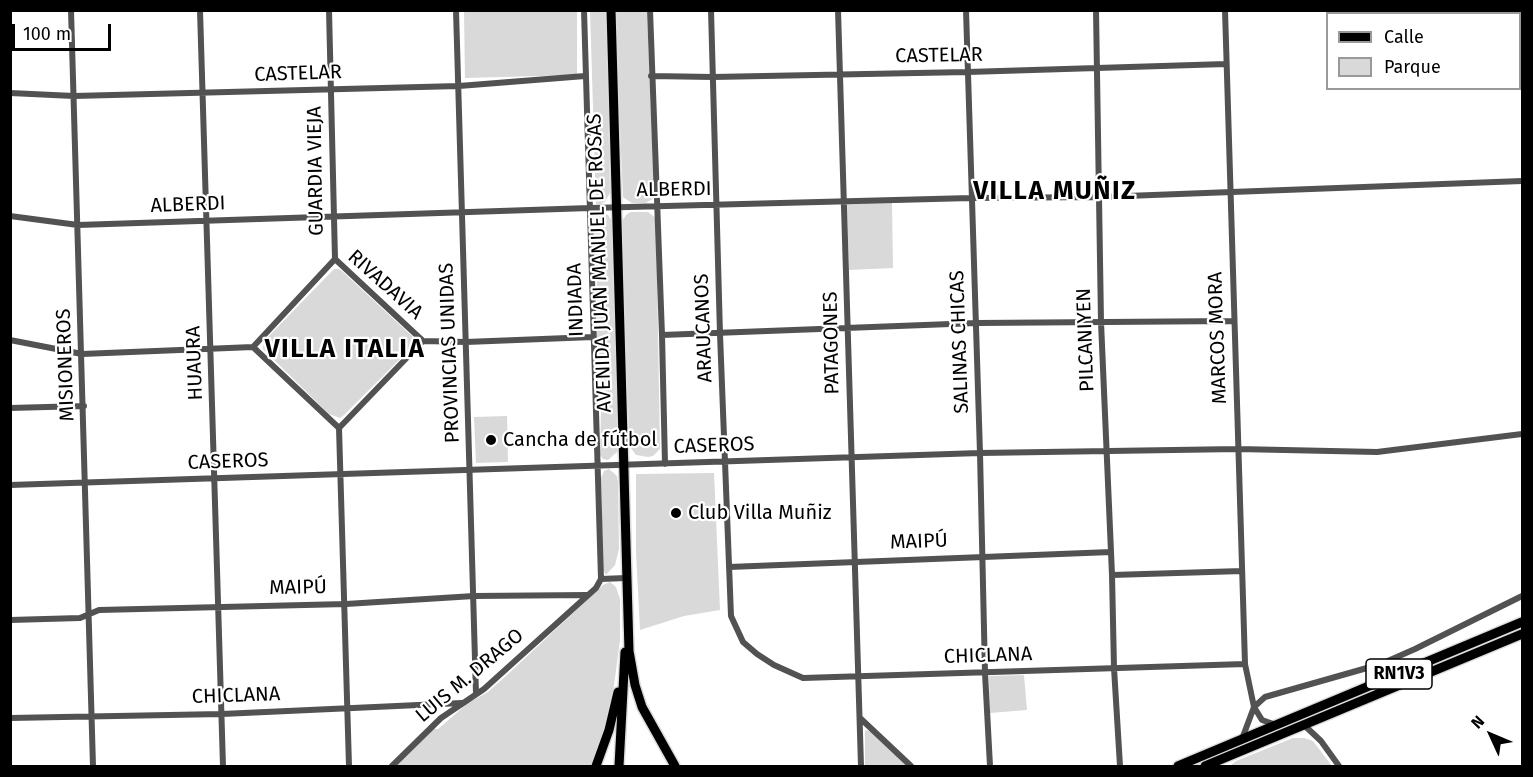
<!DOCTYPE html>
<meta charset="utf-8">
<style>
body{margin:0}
#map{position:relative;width:1533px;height:777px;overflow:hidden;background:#fff;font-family:"Fira Sans",sans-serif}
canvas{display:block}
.frame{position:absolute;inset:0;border:12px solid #000;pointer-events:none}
.legend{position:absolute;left:1326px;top:12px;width:195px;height:78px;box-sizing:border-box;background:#fff;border:2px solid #999;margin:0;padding:8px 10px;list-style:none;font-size:18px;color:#000}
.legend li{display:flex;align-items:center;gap:12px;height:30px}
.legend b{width:30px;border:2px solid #999}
.north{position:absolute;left:1461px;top:705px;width:60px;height:60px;-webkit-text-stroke:4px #fff;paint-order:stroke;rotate:314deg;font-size:16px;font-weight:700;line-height:24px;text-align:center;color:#000}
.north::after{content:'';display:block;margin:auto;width:21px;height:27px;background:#000;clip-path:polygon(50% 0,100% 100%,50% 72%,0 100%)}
.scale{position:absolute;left:12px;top:24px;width:99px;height:27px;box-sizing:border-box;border:3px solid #000;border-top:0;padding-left:8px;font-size:18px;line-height:21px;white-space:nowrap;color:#000;-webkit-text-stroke:4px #fff;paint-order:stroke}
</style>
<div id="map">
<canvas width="1533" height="777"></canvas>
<div class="frame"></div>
<ul class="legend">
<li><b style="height:8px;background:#000"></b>Calle</li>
<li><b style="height:16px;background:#d9d9d9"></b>Parque</li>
</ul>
<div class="north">N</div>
<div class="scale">100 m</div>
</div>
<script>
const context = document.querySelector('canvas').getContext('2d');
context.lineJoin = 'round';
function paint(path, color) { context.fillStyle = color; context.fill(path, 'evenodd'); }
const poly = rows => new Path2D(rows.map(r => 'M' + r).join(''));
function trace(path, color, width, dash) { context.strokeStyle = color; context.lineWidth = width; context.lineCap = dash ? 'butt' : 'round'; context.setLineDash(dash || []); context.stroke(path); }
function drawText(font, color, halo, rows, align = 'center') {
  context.font = font + ' "Fira Sans",sans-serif'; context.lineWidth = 4.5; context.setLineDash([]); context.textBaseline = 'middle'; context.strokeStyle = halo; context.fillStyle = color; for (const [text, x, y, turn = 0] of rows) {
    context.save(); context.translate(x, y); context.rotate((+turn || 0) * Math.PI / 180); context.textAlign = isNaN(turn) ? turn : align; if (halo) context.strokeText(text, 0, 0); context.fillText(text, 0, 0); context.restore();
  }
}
const green = poly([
 [464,11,577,11,577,75,465,78],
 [590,11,606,11,610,193,605,202,601,204,596,204],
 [615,11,647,11,654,195,652,199,646,203,632,203,623,197],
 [892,202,893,268,849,270,847,204],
 [631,212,648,212,656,218,660,449,653,456,648,457,636,455,630,447,622,271,622,221,627,214],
 [604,213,608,215,613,223,618,446,617,452,608,460,603,459,600,455,602,365,597,345,597,287,593,225,593,220,597,214],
 [334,269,339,269,343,272,413,337,416,343,344,415,340,418,329,414,263,349,264,341],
 [507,416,508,462,476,463,474,417],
 [609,469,617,476,618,482,619,549,615,565,606,575,603,570,601,478,604,471],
 [714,473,720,610,684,616,640,630,636,552,636,474],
 [610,582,616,587,620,599,620,640,609,723,594,766,394,766,433,729,438,729,468,703,488,692,507,675,603,585],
 [1522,626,1522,629,1267,737,1195,766,1186,766],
 [1024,675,1027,710,990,713,989,676],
 [865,730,872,732,907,766,865,766],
 [1293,738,1304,738,1313,741,1332,766,1230,766,1236,761]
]);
const street = poly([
 [71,10,93,766],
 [200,10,223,766],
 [329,10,335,259],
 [456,10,476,694],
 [650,10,662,335,665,464],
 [711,10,720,334,731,616,743,642,757,654,774,665,803,678,1245,664],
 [838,10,861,766],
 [966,10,980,453,985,673,990,766],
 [1096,10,1101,322,1112,575,1114,668,1120,766],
 [1225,10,1245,664,1254,707,1242,739],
 [651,76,713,77,968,72,1226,64],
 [10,93,74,96,459,86,585,76],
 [10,216,78,225,590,208,971,198,1100,197,1522,181],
 [335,259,423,341,466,342,593,337],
 [662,335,977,323,1234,321],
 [10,340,82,354,253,347,335,259],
 [253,347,339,428],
 [10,408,84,406],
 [339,428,349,766],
 [339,428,423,341],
 [10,485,980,453,1238,449,1377,452,1522,434],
 [729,567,1111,552],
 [1112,575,1242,571],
 [601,579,626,578],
 [10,620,80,618,99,610,346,604,474,596,587,595],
 [10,718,222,714,462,703],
 [860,718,911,766],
 [1276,725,1262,720,1254,707,1265,697,1381,664,1415,649,1522,596],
 [1304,725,1321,741,1339,766],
 [392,766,441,718,484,689,596,588,601,579,584,10]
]);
const primary = poly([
 [611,10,629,651,635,685,642,707,675,766],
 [596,766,609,730,618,692],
 [619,766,625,652],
 [1178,766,1522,622],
 [1205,766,1522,634]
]);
const markers = [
 [491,440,6,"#000"],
 [676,513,6,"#000"]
];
const shields = [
 [1399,674,66]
];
const shieldNames = [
 ["RN1V3",1399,674]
];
const streetNames = [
 ["CASTELAR",939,56,-1],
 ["CASTELAR",298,74,-2],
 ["GUARDIA VIEJA",316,171,-91],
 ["ALBERDI",674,190,-1],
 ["ALBERDI",188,205,-2],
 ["AVENIDA JUAN MANUEL DE ROSAS",600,263,-92],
 ["RIVADAVIA",385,285,42],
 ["INDIADA",576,300,-92],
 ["ARAUCANOS",704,328,-92],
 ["MARCOS MORA",1218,338,-92],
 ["PILCANIYEN",1086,340,-92],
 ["SALINAS CHICAS",960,342,-92],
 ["PATAGONES",832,343,-91],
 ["PROVINCIAS UNIDAS",450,353,-92],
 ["HUAURA",195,363,-92],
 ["MISIONEROS",66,365,-92],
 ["CASEROS",714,446,-2],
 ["CASEROS",228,462,-2],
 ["MAIPÚ",919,542,-2],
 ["MAIPÚ",298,588,-1],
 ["CHICLANA",988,656,-2],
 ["LUIS M. DRAGO",470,676,-40],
 ["CHICLANA",236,696,-2]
];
const poiNames = [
 ["Cancha de fútbol",503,440],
 ["Club Villa Muñiz",688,513]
];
const districtNames = [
 ["VILLA MUÑIZ",1055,192],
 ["VILLA ITALIA",345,350]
];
paint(green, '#d9d9d9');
trace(primary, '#dbdbdb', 12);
trace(street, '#525252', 6);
trace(primary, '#000', 9);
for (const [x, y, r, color] of markers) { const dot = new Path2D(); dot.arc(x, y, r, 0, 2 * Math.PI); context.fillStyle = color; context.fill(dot); trace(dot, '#fff', 2); }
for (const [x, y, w] of shields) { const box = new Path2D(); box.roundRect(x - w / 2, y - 15, w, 30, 4.5); context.fillStyle = '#fff'; context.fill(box); trace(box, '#000', 1.5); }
drawText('bold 18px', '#000', null, shieldNames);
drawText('20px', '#000', '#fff', streetNames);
drawText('20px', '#000', '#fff', poiNames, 'left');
context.letterSpacing = '1.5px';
drawText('bold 26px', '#000', '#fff', districtNames);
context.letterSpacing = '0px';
</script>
